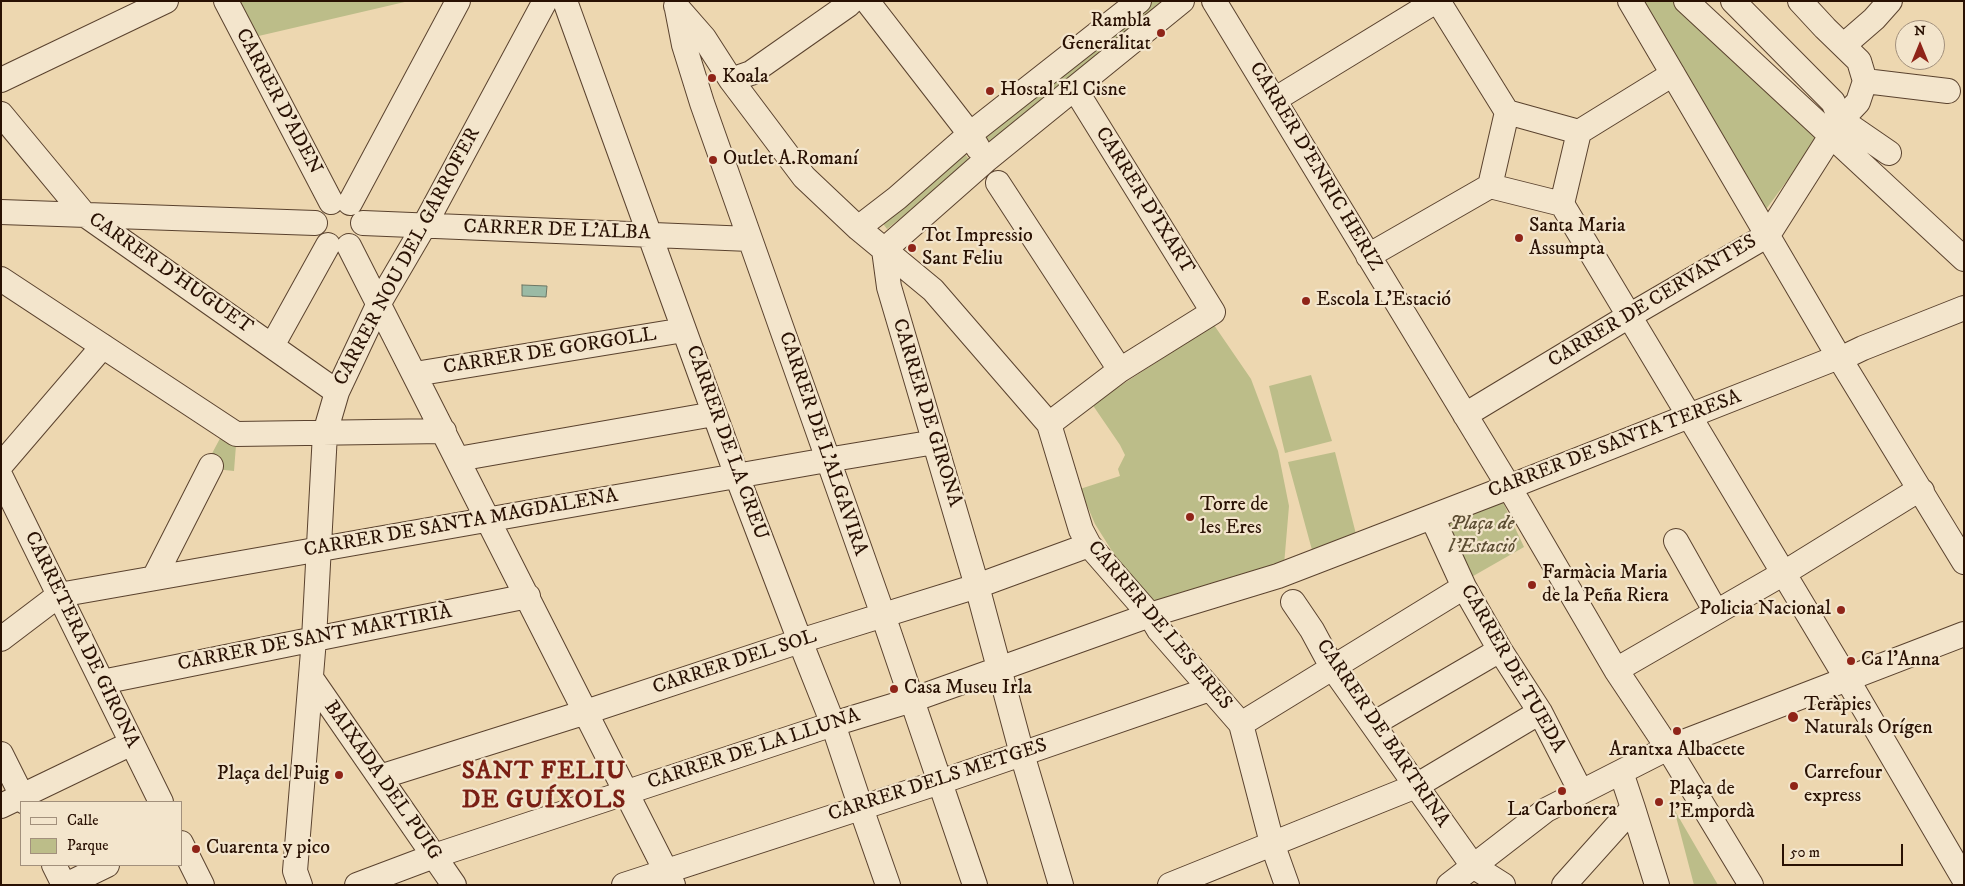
<!DOCTYPE html>
<meta charset="utf-8">
<style>
body{margin:0}
#map{position:relative;width:1965px;height:886px;overflow:hidden;background:#edd7b0;font-family:"IM FELL DW Pica",serif}
canvas{display:block}
.frame{position:absolute;inset:0;border:2px solid #291103;pointer-events:none}
.legend{position:absolute;left:20px;top:801px;width:162px;height:65px;box-sizing:border-box;background:#f3e5cc;border:1px solid #a2907c;margin:0;padding:6px 9px;list-style:none;font-size:15px;color:#291103}
.legend li{display:flex;align-items:center;gap:10px;height:25px}
.legend b{width:25px;border:1px solid #a2907c}
.north{position:absolute;left:1895px;top:20px;width:50px;height:50px;box-sizing:border-box;background:#f3e5cc;border:1px solid #a2907c;border-radius:50%;rotate:0deg;font-size:14px;font-weight:700;line-height:20px;text-align:center;color:#291103}
.north::after{content:'';display:block;margin:auto;width:18px;height:22px;background:#8f2418;clip-path:polygon(50% 0,100% 100%,50% 72%,0 100%)}
.scale{position:absolute;left:1782px;top:844px;width:121px;height:22px;box-sizing:border-box;border:2px solid #291103;border-top:0;padding-left:6px;font-size:15px;line-height:18px;white-space:nowrap;color:#291103;-webkit-text-stroke:4px #f3e5cc;paint-order:stroke}
</style>
<div id="map">
<canvas width="1965" height="886"></canvas>
<div class="frame"></div>
<ul class="legend">
<li><b style="height:6px;background:#f3e5cc"></b>Calle</li>
<li><b style="height:14px;background:#bcbd89"></b>Parque</li>
</ul>
<div class="north">N</div>
<div class="scale">50 m</div>
</div>
<script>
const context = document.querySelector('canvas').getContext('2d');
context.lineJoin = 'round';
function paint(path, color) { context.fillStyle = color; context.fill(path, 'evenodd'); }
const poly = rows => new Path2D(rows.map(r => 'M' + r).join(''));
function trace(path, color, width, dash) { context.strokeStyle = color; context.lineWidth = width; context.lineCap = dash ? 'butt' : 'round'; context.setLineDash(dash || []); context.stroke(path); }
function drawText(font, color, halo, rows, align = 'center') {
  context.font = font + ' "IM FELL DW Pica",serif'; context.lineWidth = 4.5; context.setLineDash([]); context.textBaseline = 'middle'; context.strokeStyle = halo; context.fillStyle = color; for (const [text, x, y, turn = 0] of rows) {
    context.save(); context.translate(x, y); context.rotate((+turn || 0) * Math.PI / 180); context.textAlign = isNaN(turn) ? turn : align; if (halo) context.strokeText(text, 0, 0); context.fillText(text, 0, 0); context.restore();
  }
}
const green = poly([
 [231,1,409,1,250,38],
 [1148,1,1174,1,992,146,982,133],
 [1639,1,1676,1,1813,128,1817,140,1764,212],
 [962,150,971,162,887,229,878,217],
 [1214,325,1251,379,1278,451,1289,506,1284,565,1159,605,1138,585,1112,551,1095,524,1080,489,1120,476,1118,469,1125,455,1120,445,1092,404],
 [1311,375,1332,441,1285,453,1269,386],
 [226,427,237,432,234,471,215,469,207,463],
 [1335,452,1356,534,1312,550,1288,462],
 [1501,498,1524,547,1468,579,1439,521],
 [1674,809,1718,885,1694,885]
]);
const water = poly([
 [522,285,547,286,546,297,522,296,522,285]
]);
const minor = poly([
 [226,1,331,202],
 [565,1,737,476,800,641,833,724,861,808,888,885],
 [867,1,970,134,978,148],
 [1214,1,1509,487,1616,670,1668,748,1751,885],
 [1438,1,1507,112],
 [1630,1,1840,359,1964,562],
 [1686,1,1964,259],
 [1800,1,1825,28,1859,61,1865,81,1858,102,1841,120,1889,153],
 [676,6,704,38,731,80,804,177,858,228,933,290,1049,424,1081,530,1089,545,1150,615,1159,630,1241,724,1272,843,1287,885],
 [677,9,684,45,702,103,883,615,975,885],
 [1844,45,1874,19,1890,1],
 [1,80,166,1],
 [731,80,751,73,848,5,852,1],
 [1865,81,1948,91],
 [1274,100,1436,1],
 [1507,112,1579,132,1562,204,1490,186,1507,112],
 [1,114,84,214,337,392],
 [1579,132,1673,74],
 [998,183,1120,370],
 [350,203,458,1],
 [1562,204,1847,679,1964,879],
 [1,212,315,223],
 [363,223,750,239],
 [858,228,897,198,970,134,1139,1],
 [349,246,673,885],
 [884,250,889,287,977,586,1022,754,1061,885],
 [884,250,985,161,1182,1],
 [1368,256,1490,186],
 [1,279,236,434,444,431],
 [272,346,328,245],
 [415,374,684,330],
 [1465,415,1629,316,1768,235,1841,120,1833,102,1733,1],
 [1049,424,1120,370,1213,312,1075,89],
 [458,459,714,414],
 [1,465,103,346],
 [1,477,161,802],
 [1432,517,1464,587,1500,650,1540,712,1581,792],
 [1676,541,1716,612],
 [154,578,211,466],
 [1293,602,1312,630,1332,667,1473,866,1503,885],
 [1,639,59,595,827,460,935,442],
 [1616,670,1784,573,1915,492,1922,491],
 [311,678,454,885],
 [102,682,528,596],
 [1241,724,1464,587],
 [1373,724,1500,650],
 [1,754,25,802],
 [380,777,586,712,800,641,977,586,1089,545],
 [1,806,132,743],
 [1633,808,1657,885],
 [181,843,202,885],
 [54,865,64,885],
 [66,885,107,865],
 [300,885,295,871,314,639,325,433,337,392,379,303,424,226,545,1],
 [357,885,434,856,833,724,912,700,1150,615,1278,576,1509,487,1836,358,1840,359,1863,348,1964,308],
 [624,885,940,782,1210,689],
 [1170,885,1416,786,1540,712],
 [1449,885,1546,810,1668,748,1964,634],
 [1564,885,1633,808,1621,772]
]);
const markers = [
 [1161,33,5,"#8f2418"],
 [712,78,5,"#8f2418"],
 [990,91,5,"#8f2418"],
 [713,160,5,"#8f2418"],
 [1519,238,5,"#8f2418"],
 [912,248,5,"#8f2418"],
 [1306,301,5,"#8f2418"],
 [1190,517,5,"#8f2418"],
 [1532,585,5,"#8f2418"],
 [1841,610,5,"#8f2418"],
 [1851,661,5,"#8f2418"],
 [894,689,5,"#8f2418"],
 [1793,717,6,"#8f2418"],
 [1677,731,5,"#8f2418"],
 [339,775,5,"#8f2418"],
 [1794,786,5,"#8f2418"],
 [1562,791,5,"#8f2418"],
 [1659,802,5,"#8f2418"],
 [196,849,5,"#8f2418"]
];
const poiNames = [
 ["Rambla",1151,22,"right"],
 ["Generalitat",1151,45,"right"],
 ["Koala",722,78],
 ["Hostal El Cisne",1000,91],
 ["Outlet A.Romaní",723,160],
 ["Santa Maria",1529,227],
 ["Assumpta",1529,250],
 ["Tot Impressio",922,237],
 ["Sant Feliu",922,260],
 ["Escola L'Estació",1316,301],
 ["Torre de",1200,506],
 ["les Eres",1200,529],
 ["Farmàcia Maria",1542,574],
 ["de la Peña Riera",1542,597],
 ["Policia Nacional",1831,610,"right"],
 ["Ca l'Anna",1861,661],
 ["Casa Museu Irla",904,689],
 ["Teràpies",1804,706],
 ["Naturals Orígen",1804,729],
 ["Arantxa Albacete",1677,751,"center"],
 ["Carrefour",1804,774],
 ["express",1804,797],
 ["Plaça del Puig",329,775,"right"],
 ["Plaça de",1669,790],
 ["l'Empordà",1669,813],
 ["La Carbonera",1562,811,"center"],
 ["Cuarenta y pico",206,849]
];
const streetNames = [
 ["CARRER D'ADEN",278,102,62],
 ["CARRER D'ENRIC HERIZ",1315,167,59],
 ["CARRER D'IXART",1144,201,58],
 ["CARRER DE L'ALBA",557,231,2],
 ["CARRER NOU DEL GARROFER",408,257,-62],
 ["CARRER D'HUGUET",170,274,35],
 ["CARRER DE CERVANTES",1653,302,-31],
 ["CARRER DE GORGOLL",550,352,-9],
 ["CARRER DE GIRONA",926,413,73],
 ["CARRER DE LA CREU",726,443,70],
 ["CARRER DE L'ALGAVIRA",822,444,71],
 ["CARRER DE SANTA TERESA",1615,445,-21],
 ["CARRER DE SANTA MAGDALENA",461,524,-10],
 ["CARRER DE LES ERES",1159,626,50],
 ["CARRER DE SANT MARTIRIÀ",315,639,-11],
 ["CARRETERA DE GIRONA",81,640,64],
 ["CARRER DEL SOL",735,663,-18],
 ["CARRER DE TUEDA",1512,669,60],
 ["CARRER DE BARTRINA",1382,734,56],
 ["CARRER DE LA LLUNA",754,750,-18],
 ["BAIXADA DEL PUIG",382,781,55],
 ["CARRER DELS METGES",938,781,-18]
];
const parkNames = [
 ["Plaça de",1482,525],
 ["l'Estació",1482,548]
];
const districtNames = [
 ["SANT FELIU",544,773],
 ["DE GUÍXOLS",544,802]
];
paint(green, '#bcbd89');
paint(water, '#9abaa5');
trace(water, '#6d7664', 1);
trace(minor, '#5a422e', 26);
trace(minor, '#f3e5cc', 24);
for (const [x, y, r, color] of markers) { const dot = new Path2D(); dot.arc(x, y, r, 0, 2 * Math.PI); context.fillStyle = color; context.fill(dot); trace(dot, '#f3e5cc', 2); }
drawText('20px', '#291103', '#f3e5cc', poiNames, 'left');
drawText('20px', '#291103', '#f3e5cc', streetNames);
drawText('italic 20px', '#5c4d32', '#f3e5cc', parkNames);
context.letterSpacing = '1px';
drawText('bold 25px', '#7a1f14', '#f3e5cc', districtNames);
context.letterSpacing = '0px';
</script>
